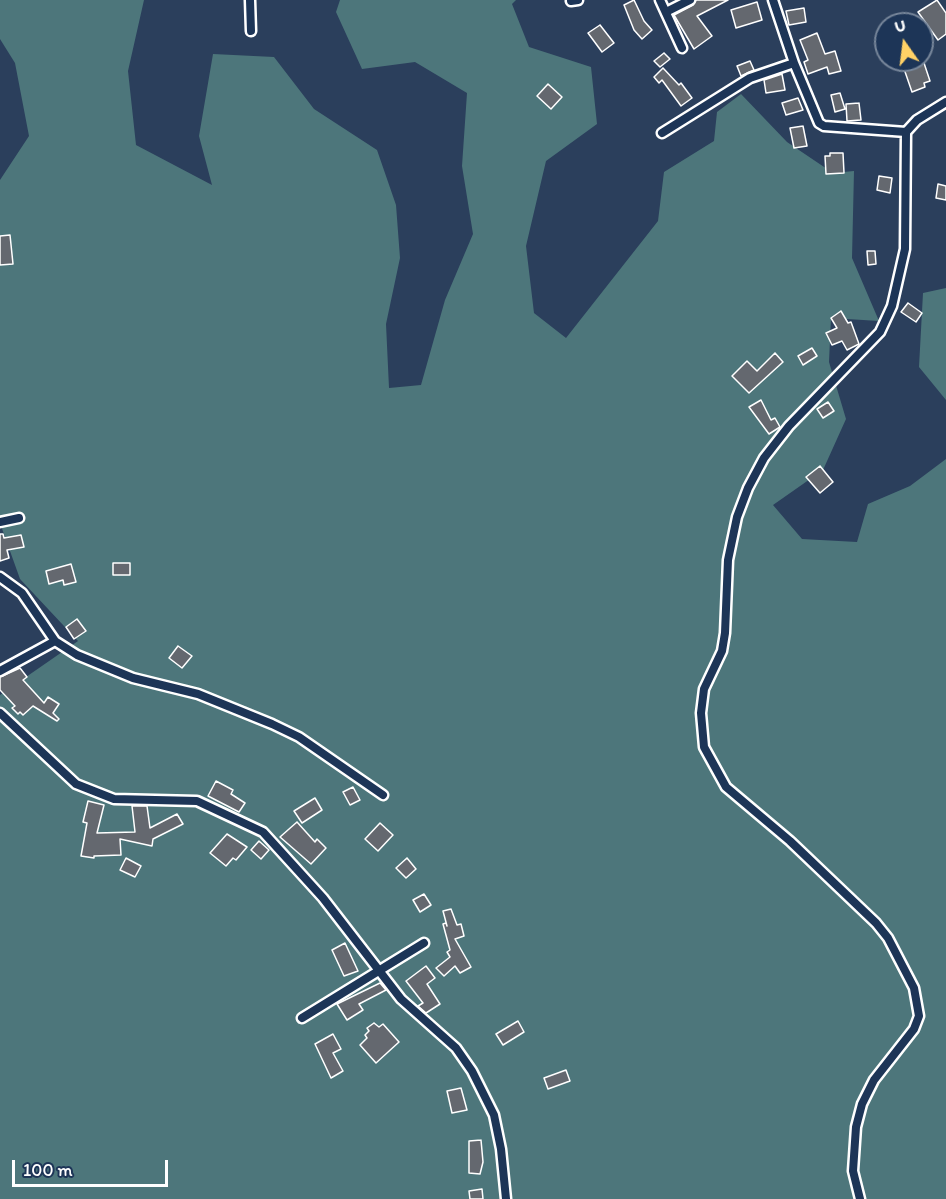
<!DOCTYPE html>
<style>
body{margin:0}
#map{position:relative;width:946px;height:1199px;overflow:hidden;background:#2b3f5c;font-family:Itim,sans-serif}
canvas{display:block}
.north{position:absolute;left:874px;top:12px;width:60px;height:60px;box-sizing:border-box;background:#1d3557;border:2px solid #77869a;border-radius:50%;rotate:346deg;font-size:16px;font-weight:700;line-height:24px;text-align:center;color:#fff}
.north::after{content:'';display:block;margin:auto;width:21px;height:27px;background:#ffd166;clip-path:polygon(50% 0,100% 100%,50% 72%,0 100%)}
.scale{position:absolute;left:12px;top:1160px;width:156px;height:27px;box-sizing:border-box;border:3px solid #fff;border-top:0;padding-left:8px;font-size:18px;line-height:21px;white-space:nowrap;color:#fff;-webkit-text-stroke:4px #1d3557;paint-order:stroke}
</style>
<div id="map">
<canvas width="946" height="1199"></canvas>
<div class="north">U</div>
<div class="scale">100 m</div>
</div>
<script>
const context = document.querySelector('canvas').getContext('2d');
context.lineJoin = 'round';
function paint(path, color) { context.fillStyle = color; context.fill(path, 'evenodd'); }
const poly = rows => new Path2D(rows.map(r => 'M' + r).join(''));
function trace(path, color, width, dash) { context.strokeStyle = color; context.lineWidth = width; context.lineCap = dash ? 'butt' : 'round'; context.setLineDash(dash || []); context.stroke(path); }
const green = poly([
 [0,0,144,0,128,71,136,145,212,185,199,136,213,54,274,57,314,109,377,150,396,205,400,258,386,324,389,388,421,385,445,300,473,234,462,166,467,93,415,62,362,69,336,12,340,0,516,0,512,4,529,47,591,67,597,124,546,161,526,246,534,313,566,338,658,221,664,172,714,141,717,112,741,94,787,142,833,173,854,171,852,258,879,321,831,318,829,362,846,419,823,470,773,505,802,539,857,542,868,504,910,486,946,459,946,1199,0,1199,0,695,78,641,20,579,0,523,0,180,29,136,15,63,0,39],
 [946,288,946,400,919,367,923,293]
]);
const building = poly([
 [634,0,644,21,652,30,642,39,634,30,624,5,634,0],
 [696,0,728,0,697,16,712,36,694,49,674,15,693,5,696,0],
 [937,0,946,13,946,34,938,40,918,12,937,0],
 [757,2,762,20,736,28,731,10,757,2],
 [804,8,806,22,789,25,786,11,804,8],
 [600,25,614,43,602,52,588,33,600,25],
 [817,33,825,54,835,51,841,71,829,74,827,67,808,74,804,62,808,60,800,40,817,33],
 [664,53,670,59,660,67,654,61,664,53],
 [912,60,923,60,930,81,924,83,925,87,912,92,902,63,912,60],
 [750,61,754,70,741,76,737,66,750,61],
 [663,68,679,85,681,83,692,98,681,106,662,80,659,83,654,77,663,68],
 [782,74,785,90,766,93,764,80,782,74],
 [548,84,562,97,551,109,537,96,548,84],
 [840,93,845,109,835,112,831,95,840,93],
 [798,98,803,110,786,115,782,103,798,98],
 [859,103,861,120,847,121,846,104,859,103],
 [803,126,807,146,794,148,790,128,803,126],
 [830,153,843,153,844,173,826,174,825,156,830,156,830,153],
 [879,176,892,178,890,193,877,190,879,176],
 [938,184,946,186,946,200,936,198,938,184],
 [10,235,13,264,0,265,0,236,10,235],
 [867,251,875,251,876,264,868,265,867,251],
 [908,303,922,313,916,322,901,312,908,303],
 [841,311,848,323,851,322,859,344,847,350,842,341,832,345,826,333,837,328,831,318,841,311],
 [812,348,817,356,803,365,798,356,812,348],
 [775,353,783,362,749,393,732,376,747,361,757,371,775,353],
 [761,400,771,420,775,418,780,427,769,434,749,407,761,400],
 [828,402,834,411,823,418,817,409,828,402],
 [820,466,833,482,820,493,806,477,820,466],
 [0,534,3,534,4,538,21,535,24,547,7,550,9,558,0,561,0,534],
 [113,563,130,563,130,575,113,575,113,563],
 [71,564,76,582,64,585,63,580,49,584,46,571,71,564],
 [77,619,86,631,74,639,66,627,77,619],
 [178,646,192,656,182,668,169,658,178,646],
 [20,668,27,677,23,680,44,703,48,697,59,704,53,713,59,719,57,721,33,706,23,715,20,712,18,714,12,708,15,706,0,690,0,677,20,668],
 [216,781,233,790,231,794,245,803,239,812,208,796,216,781],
 [353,787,360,800,350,805,343,792,353,787],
 [315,798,322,810,302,823,294,811,315,798],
 [88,801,104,805,97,833,135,832,132,806,147,806,150,828,177,814,183,824,153,839,152,846,120,839,121,855,94,856,94,858,81,856,87,823,83,822,88,801],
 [297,822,315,842,317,839,326,848,311,864,280,837,297,822],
 [380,823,393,835,378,851,365,839,380,823],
 [227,834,247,847,236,860,233,858,226,866,210,853,227,834],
 [259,841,269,850,261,859,251,850,259,841],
 [126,858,141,866,135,877,120,870,126,858],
 [407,858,416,869,406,878,396,868,407,858],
 [424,894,431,905,420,912,413,900,424,894],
 [451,909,457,925,461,924,464,936,455,939,471,967,460,973,455,966,444,976,436,968,450,957,447,952,450,950,443,924,446,923,447,926,443,911,451,909],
 [345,943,358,971,344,976,332,950,345,943],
 [426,966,435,978,427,984,440,1004,426,1013,418,1006,423,1003,406,981,426,966],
 [380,983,386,990,359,1004,363,1010,347,1020,337,1004,380,983],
 [518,1021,524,1032,503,1045,496,1034,518,1021],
 [374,1023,379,1027,383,1024,399,1042,376,1063,360,1045,367,1038,365,1035,369,1031,367,1028,374,1023],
 [333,1034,341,1049,333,1053,343,1071,331,1078,315,1044,333,1034],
 [566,1070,570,1081,548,1089,544,1078,566,1070],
 [461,1088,467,1110,452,1113,447,1091,461,1088],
 [481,1140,483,1162,480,1174,469,1173,469,1141,481,1140],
 [482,1189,483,1199,470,1199,469,1191,482,1189]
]);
const minor = poly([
 [250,0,251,31],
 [660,0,682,48],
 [773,0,794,63,819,123,824,126,906,132],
 [571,1,578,0],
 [666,12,690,0],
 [662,133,750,78,794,63],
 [0,522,19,518],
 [0,577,22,593,55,641,77,655,133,678,198,694,272,724,299,737,383,795],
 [0,671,55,641],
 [0,713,76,784,114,799,197,801,263,832,323,898,401,999,456,1048,472,1071,494,1115,501,1149,506,1199],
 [302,1018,424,943],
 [860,1199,853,1171,856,1127,862,1104,874,1080,914,1029,919,1016,914,988,888,938,876,923,790,841,726,787,704,747,701,713,704,689,722,651,725,633,728,560,737,517,748,488,764,458,789,426,880,332,892,306,905,249,906,132,917,120,946,102]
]);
paint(green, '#4d767b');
paint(building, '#64686f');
trace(building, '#fff', 1.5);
trace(minor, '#fff', 13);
trace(minor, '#1d3557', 8);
</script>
